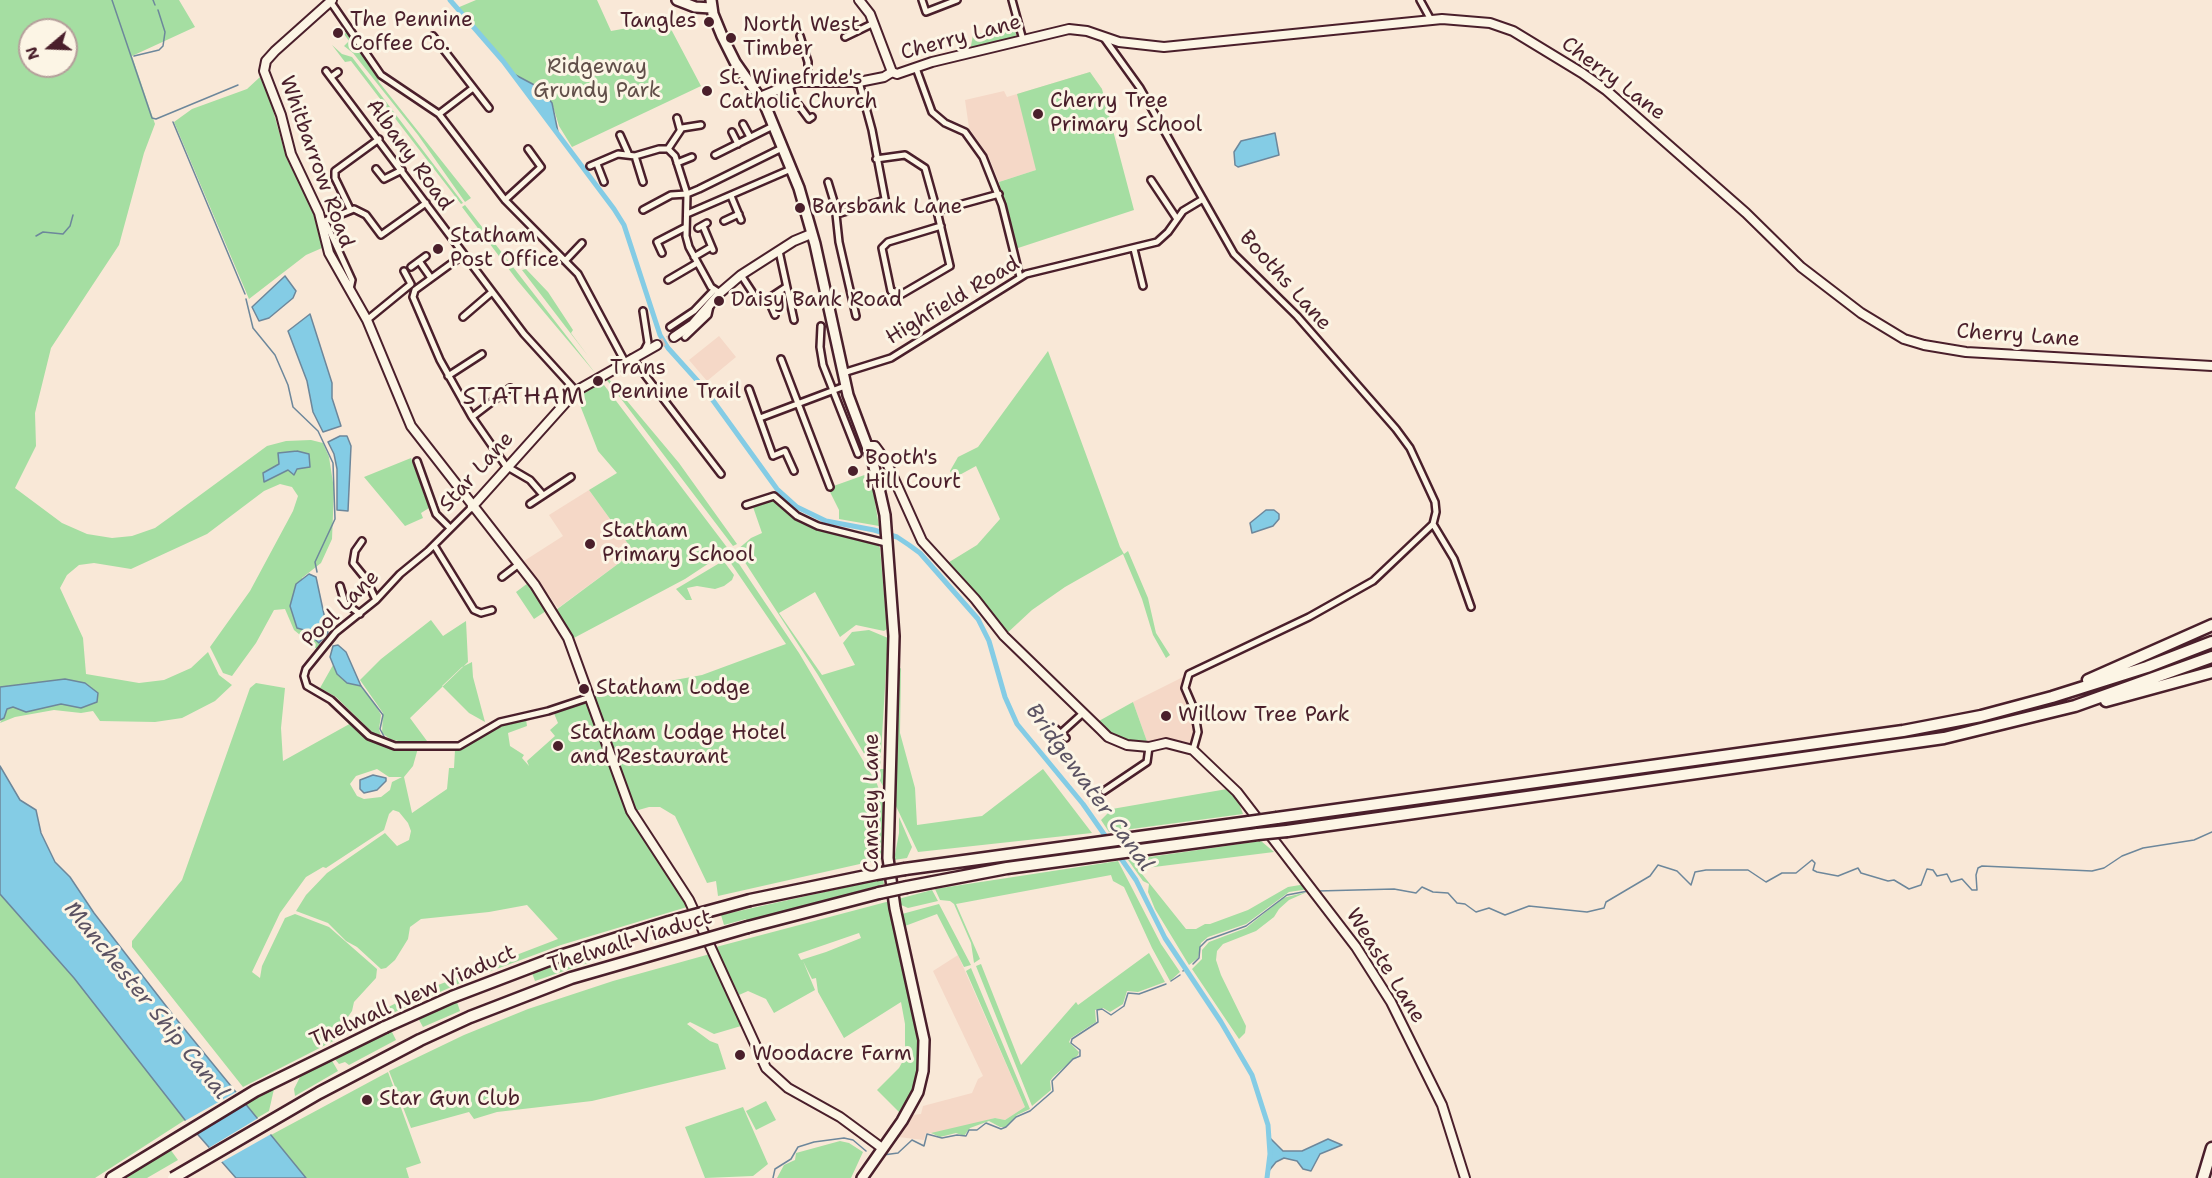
<!DOCTYPE html>
<style>
body{margin:0}
#map{position:relative;width:2212px;height:1178px;overflow:hidden;background:#f9e8d7;font-family:"Shantell Sans",sans-serif}
canvas{display:block}
.north{position:absolute;left:18px;top:18px;width:60px;height:60px;box-sizing:border-box;background:#fcf5e5;border:2px solid #b59f9b;border-radius:50%;rotate:251deg;font-size:16px;font-weight:700;line-height:24px;text-align:center;color:#4a1f2b}
.north::after{content:'';display:block;margin:auto;width:21px;height:27px;background:#4a1f2b;clip-path:polygon(50% 0,100% 100%,50% 72%,0 100%)}
</style>
<div id="map">
<canvas width="2212" height="1178"></canvas>
<div class="north">N</div>
</div>
<script>
const context = document.querySelector('canvas').getContext('2d');
context.lineJoin = 'round';
function paint(path, color) { context.fillStyle = color; context.fill(path, 'evenodd'); }
const poly = rows => new Path2D(rows.map(r => 'M' + r).join(''));
function trace(path, color, width, dash) { context.strokeStyle = color; context.lineWidth = width; context.lineCap = dash ? 'butt' : 'round'; context.setLineDash(dash || []); context.stroke(path); }
function drawText(font, color, halo, rows, align = 'center') {
  context.font = font + ' "Shantell Sans",sans-serif'; context.lineWidth = 6; context.setLineDash([]); context.textBaseline = 'middle'; context.strokeStyle = halo; context.fillStyle = color; for (const [text, x, y, turn = 0] of rows) {
    context.save(); context.translate(x, y); context.rotate((+turn || 0) * Math.PI / 180); context.textAlign = isNaN(turn) ? turn : align; if (halo) context.strokeText(text, 0, 0); context.fillText(text, 0, 0); context.restore();
  }
}
const built = poly([
 [1090,72,1102,89,1036,170,999,182,988,155,969,128,965,100,1004,91,1007,97],
 [719,336,736,357,707,381,689,360],
 [589,490,634,552,558,608,524,561,563,536,549,515],
 [1189,674,1184,682,1197,722,1193,750,1166,743,1149,747,1133,702],
 [958,955,1025,1107,1005,1120,995,1118,940,1133,926,1133,924,1140,898,1137,912,1115,921,1114,923,1106,972,1093,978,1079,983,1076,933,971]
]);
const green = poly([
 [0,0,179,0,195,27,132,56,155,124,144,153,119,245,51,348,35,413,36,446,15,488,62,523,87,534,112,538,132,536,155,528,173,515,267,446,286,441,311,440,323,443,329,457,334,489,332,539,321,563,302,578,304,630,321,645,317,649,294,630,285,609,274,610,256,643,232,676,223,673,210,647,250,591,293,511,298,496,292,487,280,484,264,491,207,534,131,569,94,563,79,565,67,575,60,588,83,638,86,674,139,683,164,680,191,668,208,652,219,675,232,685,215,701,182,718,155,722,100,721,93,711,81,713,54,710,15,717,0,723,7,709,16,707,26,712,61,704,81,708,97,702,98,693,85,683,0,687],
 [30,30,66,30,66,66,30,66],
 [476,0,597,0,611,31,661,22,672,31,701,86,572,147,559,126,552,103,510,72,457,8],
 [1015,26,1016,35,1014,39,970,51,973,35],
 [347,32,375,72,379,82,471,198,465,202,418,135,353,53,344,46,349,41,344,34],
 [332,45,342,54,352,57,463,203,461,204,351,61,345,62],
 [1090,72,1102,89,1134,210,1015,249,999,182,1036,170,1017,94],
 [260,77,269,96,286,157,313,211,322,248,306,255,249,299,174,122,192,109,247,89],
 [465,205,596,374,517,280,462,207],
 [526,269,548,292,573,330,571,333,588,356,522,270],
 [1048,351,1120,547,1124,554,1128,551,1148,598,1156,633,1170,655,1166,658,1153,635,1142,599,1123,554,1065,587,1032,610,1004,636,946,564,977,545,1000,519,976,466,954,478,950,471,958,457,978,447],
 [607,377,679,463,737,544,733,546,606,379],
 [601,381,729,550,685,579,572,639,556,610,634,552,589,490,617,473,598,451,576,395],
 [411,458,429,508,421,513,423,518,405,526,364,477],
 [870,473,879,526,839,519,839,510,828,488],
 [774,500,793,516,809,525,878,545,880,548,887,629,884,631,856,625,840,637,815,592,779,613,822,675,855,665,843,643,852,632,869,630,888,638,880,769,884,769,883,786,818,675,737,550,751,538,762,533,753,507],
 [733,555,799,653,877,784,883,801,882,859,718,896,716,881,707,883,675,816,660,807,649,807,635,811,593,695,702,675,786,644,728,559,725,563,734,575,732,580,724,586,715,589,697,586,687,588,692,600,686,600,676,589],
 [528,583,546,611,534,619,516,592],
 [431,620,443,636,466,621,468,662,410,718,427,741,402,742,390,739,382,733,383,713,360,680,381,659],
 [472,662,473,677,485,722,469,713,442,686,462,667],
 [333,665,342,679,360,686,375,704,381,715,379,729,382,739,375,735,336,697,320,688],
 [901,668,900,733,915,788,917,825,982,816,1043,769,1092,833,918,852,893,800,898,670],
 [256,683,285,688,281,728,283,761,353,722,370,740,377,743,395,749,418,748,413,766,404,777,412,813,447,789,449,768,454,768,455,750,503,724,526,719,527,726,508,733,510,746,524,755,522,758,529,766,527,761,555,736,550,730,558,723,553,711,585,699,626,812,687,907,561,945,467,980,359,1028,243,1087,132,947,132,941,182,880,250,688],
 [377,769,389,777,402,777,392,782,390,790,381,797,364,799,357,796,350,784,356,776],
 [393,810,399,812,408,823,411,831,409,840,397,846,385,833,327,873,306,895,296,911,328,923,346,941,357,947,381,969,386,968,395,960,408,939,410,927,421,919,489,912,527,905,558,939,412,995,337,1033,352,1011,354,1002,376,978,377,969,329,927,295,914,285,918,262,966,260,978,252,972,280,913,306,877,323,867,326,868,384,830,389,814],
 [1133,702,1149,747,1108,737,1097,722],
 [1227,789,1239,803,1243,814,1109,832,1101,820,1112,809],
 [899,817,912,847,907,858,894,860,899,833],
 [1261,841,1274,852,1138,869,1186,929,1196,929,1205,924,1210,924,1248,910,1288,887,1306,884,1309,889,1289,892,1246,924,1208,937,1201,943,1198,958,1189,965,1155,909,1148,892,1149,884,1143,881,1128,860],
 [1118,861,1161,944,1180,972,1170,981,1152,948,1124,887,1113,881,1111,875,956,904,980,959,974,963,971,943,954,904,950,901,940,900,935,889],
 [883,879,884,884,747,922,746,919,724,925,721,915],
 [932,890,938,901,908,908,899,904,898,899],
 [1307,892,1289,900,1279,909,1274,917,1256,931,1223,944,1217,951,1216,960,1221,975,1246,1026,1245,1033,1239,1039,1192,969,1202,959,1202,950,1209,942,1246,928,1283,898],
 [0,894,74,978,185,1120,95,1178,0,1178],
 [890,901,916,1022,920,1057,915,1083,901,1114,877,1090,899,1068,905,1057,905,1024,901,1002,844,1038,818,992,816,978,812,979,803,961,815,990,774,1013,766,999,748,991,739,995,716,947],
 [859,933,861,938,826,952,801,960,798,954],
 [939,904,971,965,964,967,937,914,905,926,902,914],
 [609,946,611,955,535,981,532,973],
 [1149,953,1165,982,1138,992,1127,991,1123,1004,1110,1012,1103,1008,1095,1010,1096,1022,1071,1038,1069,1042,1079,1052,1078,1055,1053,1077,1050,1081,1051,1090,1032,1106,976,966,981,964,1021,1065,1076,1002,1078,1005],
 [710,954,741,1026,714,1034,690,1022,687,1024,710,1041,718,1044,726,1069,592,1101,497,1112,474,1119,469,1112,411,1128,389,1071,464,1035,528,1009,613,981],
 [971,968,1030,1109,1017,1115,1006,1127,1000,1127,989,1121,970,1128,964,1136,956,1133,940,1137,931,1133,995,1118,1005,1120,1025,1107,966,971],
 [457,1002,460,1011,423,1027,418,1018],
 [391,1030,396,1040,349,1065,345,1062,339,1064,334,1058],
 [331,1059,338,1071,295,1096,294,1089,301,1075],
 [388,1072,421,1163,406,1168,409,1178,306,1178,271,1135],
 [274,1089,269,1111,257,1118,246,1104],
 [766,1101,776,1120,756,1130,746,1111],
 [743,1107,768,1164,753,1176,705,1178,685,1127],
 [840,1141,849,1143,863,1152,851,1178,777,1178,784,1165,795,1160,796,1153],
 [170,1149,178,1160,147,1178,125,1178]
]);
const water = poly([
 [510,72,540,88,552,103,559,137,510,72],
 [1275,133,1279,155,1238,167,1235,165,1234,152,1241,141,1275,133],
 [285,276,296,291,293,298,269,318,259,321,252,307,285,276],
 [310,314,332,383,332,398,341,426,323,432,313,412,307,381,288,331,310,314],
 [340,436,347,436,351,446,348,511,337,510,337,469,334,454,328,442,340,436],
 [297,451,309,454,310,467,297,469,294,475,288,470,264,482,263,473,279,464,278,453,297,451],
 [1266,510,1274,510,1279,514,1279,519,1273,526,1252,533,1250,523,1266,510],
 [309,574,316,577,328,633,319,643,304,630,297,628,290,606,296,584,309,574],
 [338,645,346,652,361,686,347,683,337,674,330,657,333,646,338,645],
 [65,679,85,683,98,693,97,702,81,708,61,704,26,712,13,707,7,709,4,718,0,720,0,687,65,679],
 [0,766,20,800,36,810,41,833,55,862,70,877,94,913,173,1015,306,1178,236,1178,185,1120,74,978,0,894,0,766],
 [373,775,386,778,386,781,377,790,364,793,360,789,360,780,373,775],
 [1270,1138,1283,1151,1302,1151,1328,1139,1342,1145,1320,1154,1311,1171,1303,1169,1297,1161,1284,1158,1276,1162,1268,1172,1270,1138]
]);
const pier = poly([
 [238,1091,249,1103,194,1135,183,1122],
 [260,1117,273,1133,220,1163,207,1149]
]);
const stream = poly([
 [112,0,152,118,156,119,238,85],
 [153,0,155,5],
 [134,56,159,50,163,46,165,32,158,10],
 [173,122,245,294],
 [36,236,43,232,63,234,70,226,73,215],
 [246,299,253,328,275,355,288,385,293,407,318,431,333,463,335,519,315,562,317,572],
 [361,686,383,715,380,729,386,740],
 [1318,891,1394,889,1416,893,1422,887,1433,892,1448,893,1457,903,1465,904,1476,912,1489,908,1505,915,1529,906,1587,912,1604,908,1606,902,1650,876,1658,865,1677,871,1691,885,1695,872,1706,870,1748,870,1766,882,1782,873,1796,873,1812,860,1815,863,1813,870,1817,872,1838,876,1858,868,1861,873,1888,881,1894,880,1909,889,1921,885,1927,869,1933,870,1937,876,1947,874,1951,882,1962,879,1972,890,1977,890,1976,875,1978,868,1982,866,2092,871,2104,868,2122,856,2143,848,2194,840,2212,832],
 [1193,964,1199,958,1200,947,1207,940,1246,926,1287,895,1308,891],
 [1183,971,1184,970],
 [1171,981,1180,975],
 [883,1155,898,1153,912,1140,924,1146,927,1134,942,1138,957,1135,966,1136,969,1130,977,1130,986,1123,1001,1129,1006,1127,1016,1117,1030,1111,1053,1091,1052,1081,1073,1059,1080,1056,1080,1050,1071,1043,1072,1039,1098,1022,1097,1010,1102,1009,1111,1015,1124,1006,1128,993,1139,994,1166,984],
 [773,1178,775,1169,791,1159,798,1147,814,1142,844,1138,853,1140,866,1151]
]);
const canal = poly([
 [450,0,503,61,614,209,624,225,660,335,668,348,704,388,777,489,797,507,826,521,874,530,897,537,909,545,920,553,978,619,989,641,1005,697,1017,724,1083,804,1136,880,1165,938,1221,1022,1252,1075,1268,1125,1270,1154,1267,1178]
]);
const secondaryTunnel = poly([
 [657,345,674,337]
]);
const street = poly([
 [922,0,926,12,957,0],
 [1012,0,1023,40],
 [1420,0,1431,20],
 [330,1,381,75,439,114,505,200,578,274,625,362],
 [433,36,489,108],
 [800,36,808,62,808,83],
 [845,37,874,23],
 [1104,38,1140,88,1234,254,1297,316,1396,429,1410,448,1435,502,1436,512,1433,524,1373,581,1309,617,1189,674,1185,688,1194,709,1198,732,1193,750],
 [916,68,932,112,945,123,965,132,983,157,1002,205,1020,277],
 [326,71,524,334,576,391],
 [331,77,338,72],
 [859,82,872,130,886,204],
 [789,84,792,96,809,119,812,117],
 [439,114,473,88],
 [677,118,680,129],
 [743,124,750,137],
 [732,132,738,144],
 [620,135,628,153],
 [668,149,675,156,687,194,686,236,689,247,711,287,720,293],
 [668,149,682,128,701,125],
 [715,155,773,126],
 [635,156,643,182],
 [876,159,905,155,925,168,937,211,950,266,902,294,891,291,882,248,888,242,941,226],
 [677,163,692,157],
 [597,164,604,182],
 [590,166,618,154,635,156,659,149,668,149],
 [376,169,384,179,402,170],
 [1151,180,1177,219],
 [828,182,835,205,839,242,856,316],
 [731,196,741,220],
 [505,200,541,167,528,149],
 [350,209,335,178,335,171,379,139],
 [643,210,671,195,687,194,699,189,782,148],
 [937,211,999,194],
 [687,214,791,169],
 [837,214,885,200],
 [325,221,352,280,350,289],
 [724,221,739,214],
 [322,222,354,209,366,215,381,235,426,203],
 [703,226,713,250],
 [698,228,707,223],
 [1134,249,1143,286],
 [779,251,794,320],
 [662,253,657,242,686,227],
 [463,255,415,290,413,297,440,360,472,417,506,466,530,480,543,495],
 [694,257,711,247],
 [419,261,431,278],
 [565,261,582,243],
 [411,267,426,256],
 [741,275,758,301,768,299,786,287],
 [668,280,697,263],
 [768,299,775,315],
 [643,311,648,343,644,351],
 [463,317,492,292],
 [367,320,411,284,404,271],
 [821,326,820,347,823,365,858,454],
 [670,327,694,311,714,290],
 [685,337,708,315,710,306],
 [632,358,721,474],
 [781,359,830,487],
 [843,373,891,358,1026,274,1157,242,1168,232,1183,211,1203,199],
 [448,376,482,354],
 [749,389,773,456,785,451,794,471],
 [472,417,510,388],
 [760,418,845,386],
 [417,461,436,514,450,528],
 [530,504,571,477],
 [746,505,774,496,797,516,818,526,886,543],
 [472,507,428,551,400,574,376,600,336,632,306,669,304,676,307,686,331,700,369,736,395,746,459,746,500,722,548,711,590,697],
 [1433,524,1454,559,1471,607],
 [362,541,355,551,353,563,366,579,376,600],
 [434,545,474,610,481,613,492,610],
 [502,577,519,564],
 [340,586,345,603,360,614],
 [1056,729,1066,738],
 [1061,733,1083,713],
 [1104,791,1147,762,1149,747]
]);
const secondary = poly([
 [332,0,275,51,266,61,264,71,281,115,291,154,319,213,329,253,367,320,411,426,535,585,568,638,631,811,689,900,766,1068,788,1088,840,1117,882,1148],
 [859,0,870,14,892,72],
 [760,97,796,82,859,82,884,77,892,72,897,74,932,62,1069,29,1087,31,1119,42,1164,47,1442,19,1490,23,1513,31,1582,73,1606,90,1746,213,1801,267,1861,313,1904,339,1924,345,1966,352,2212,366],
 [674,337,693,324,720,293,741,275,794,241,811,234],
 [867,446,875,446,886,461,922,541,975,599,1004,636,1101,730,1108,737,1127,745,1149,747,1166,743,1193,750,1237,792,1356,947,1391,1002,1442,1105,1465,1178],
 [472,507,576,391,657,345]
]);
const primary = poly([
 [677,0,695,7,711,8],
 [711,0,713,14,722,36,735,62,765,105,799,188,815,244,848,395,873,462,885,515,894,636,888,858,895,908,924,1040,923,1071,918,1092,902,1121,862,1178]
]);
const highway = poly([
 [2088,680,2212,625],
 [2106,701,2212,672],
 [1277,818,1903,731,1981,716,2052,697,2147,667,2212,642],
 [1287,831,1944,738,2075,706,2212,657],
 [905,869,1249,822],
 [907,887,1007,868,1258,834],
 [750,900,876,874],
 [748,927,879,893],
 [112,1178,255,1091,385,1027],
 [2203,1178,2212,1148]
]);
const highwayBridge = poly([
 [1249,822,1277,818],
 [1258,834,1287,831],
 [876,874,905,869],
 [879,893,907,887],
 [385,1027,452,997,557,957,669,922,750,900],
 [173,1178,319,1093,420,1040,470,1017,571,978,748,927]
]);
const markers = [
 [709,22,6,"#4a1f2b"],
 [338,33,6,"#4a1f2b"],
 [731,38,6,"#4a1f2b"],
 [707,91,6,"#4a1f2b"],
 [1038,114,6,"#4a1f2b"],
 [800,208,6,"#4a1f2b"],
 [438,249,6,"#4a1f2b"],
 [719,301,6,"#4a1f2b"],
 [598,381,6,"#4a1f2b"],
 [853,471,6,"#4a1f2b"],
 [590,544,6,"#4a1f2b"],
 [584,689,6,"#4a1f2b"],
 [1166,716,6,"#4a1f2b"],
 [558,746,6,"#4a1f2b"],
 [740,1055,6,"#4a1f2b"],
 [367,1100,6,"#4a1f2b"]
];
const poiNames = [
 ["The Pennine",350,21],
 ["Coffee Co.",350,45],
 ["Tangles",697,22,"right"],
 ["North West",743,26],
 ["Timber",743,50],
 ["St. Winefride's",719,79],
 ["Catholic Church",719,103],
 ["Cherry Tree",1050,102],
 ["Primary School",1050,126],
 ["Barsbank Lane",812,208],
 ["Statham",450,237],
 ["Post Office",450,261],
 ["Daisy Bank Road",731,301],
 ["Trans",610,369],
 ["Pennine Trail",610,393],
 ["Booth's",865,459],
 ["Hill Court",865,483],
 ["Statham",602,532],
 ["Primary School",602,556],
 ["Statham Lodge",596,689],
 ["Willow Tree Park",1178,716],
 ["Statham Lodge Hotel",570,734],
 ["and Restaurant",570,758],
 ["Woodacre Farm",752,1055],
 ["Star Gun Club",379,1100]
];
const streetNames = [
 ["Cherry Lane",961,38,-15],
 ["Cherry Lane",1613,79,37],
 ["Albany Road",409,155,54],
 ["Whitbarrow Road",316,162,70],
 ["Booths Lane",1285,281,48],
 ["Highfield Road",953,301,-31],
 ["Cherry Lane",2018,336,4],
 ["Star Lane",477,472,-48],
 ["Pool Lane",341,609,-45],
 ["Camsley Lane",873,803,-90],
 ["Thelwall Viaduct",630,942,-17],
 ["Weaste Lane",1385,966,58],
 ["Thelwall New Viaduct",413,997,-24]
];
const parkNames = [
 ["Ridgeway",597,68],
 ["Grundy Park",597,92]
];
const waterNames = [
 ["Bridgewater Canal",1089,788,54],
 ["Manchester Ship Canal",146,1001,51]
];
const quarterNames = [
 ["STATHAM",524,398]
];
paint(built, '#f5d8c7');
paint(green, '#a5dea2');
paint(water, '#84cce5');
trace(water, '#6d879b', 1.5);
paint(pier, '#f9e8d7');
trace(stream, '#6d879b', 1.5);
trace(canal, '#84cce5', 5);
trace(secondaryTunnel, '#d6c0b5', 8, [8, 4]);
trace(street, '#4a1f2b', 10);
trace(secondary, '#4a1f2b', 12);
trace(primary, '#4a1f2b', 14);
trace(highway, '#4a1f2b', 15);
trace(street, '#fcf5e5', 5);
trace(secondary, '#fcf5e5', 8);
trace(primary, '#fcf5e5', 9);
trace(highway, '#fcf5e5', 10);
trace(highwayBridge, '#4a1f2b', 15, []);
trace(highwayBridge, '#fcf5e5', 10);
for (const [x, y, r, color] of markers) { const dot = new Path2D(); dot.arc(x, y, r, 0, 2 * Math.PI); context.fillStyle = color; context.fill(dot); trace(dot, '#fcf5e5', 2); }
drawText('21px', '#4a1f2b', '#fcf5e5', poiNames, 'left');
drawText('21px', '#4a1f2b', '#fcf5e5', streetNames);
drawText('21px', '#614f49', '#fcf5e5', parkNames);
drawText('italic 22px', '#5b5363', '#fcf5e5', waterNames);
context.letterSpacing = '1.5px';
drawText('24px', '#4a1f2b', '#fcf5e5', quarterNames);
context.letterSpacing = '0px';
</script>
